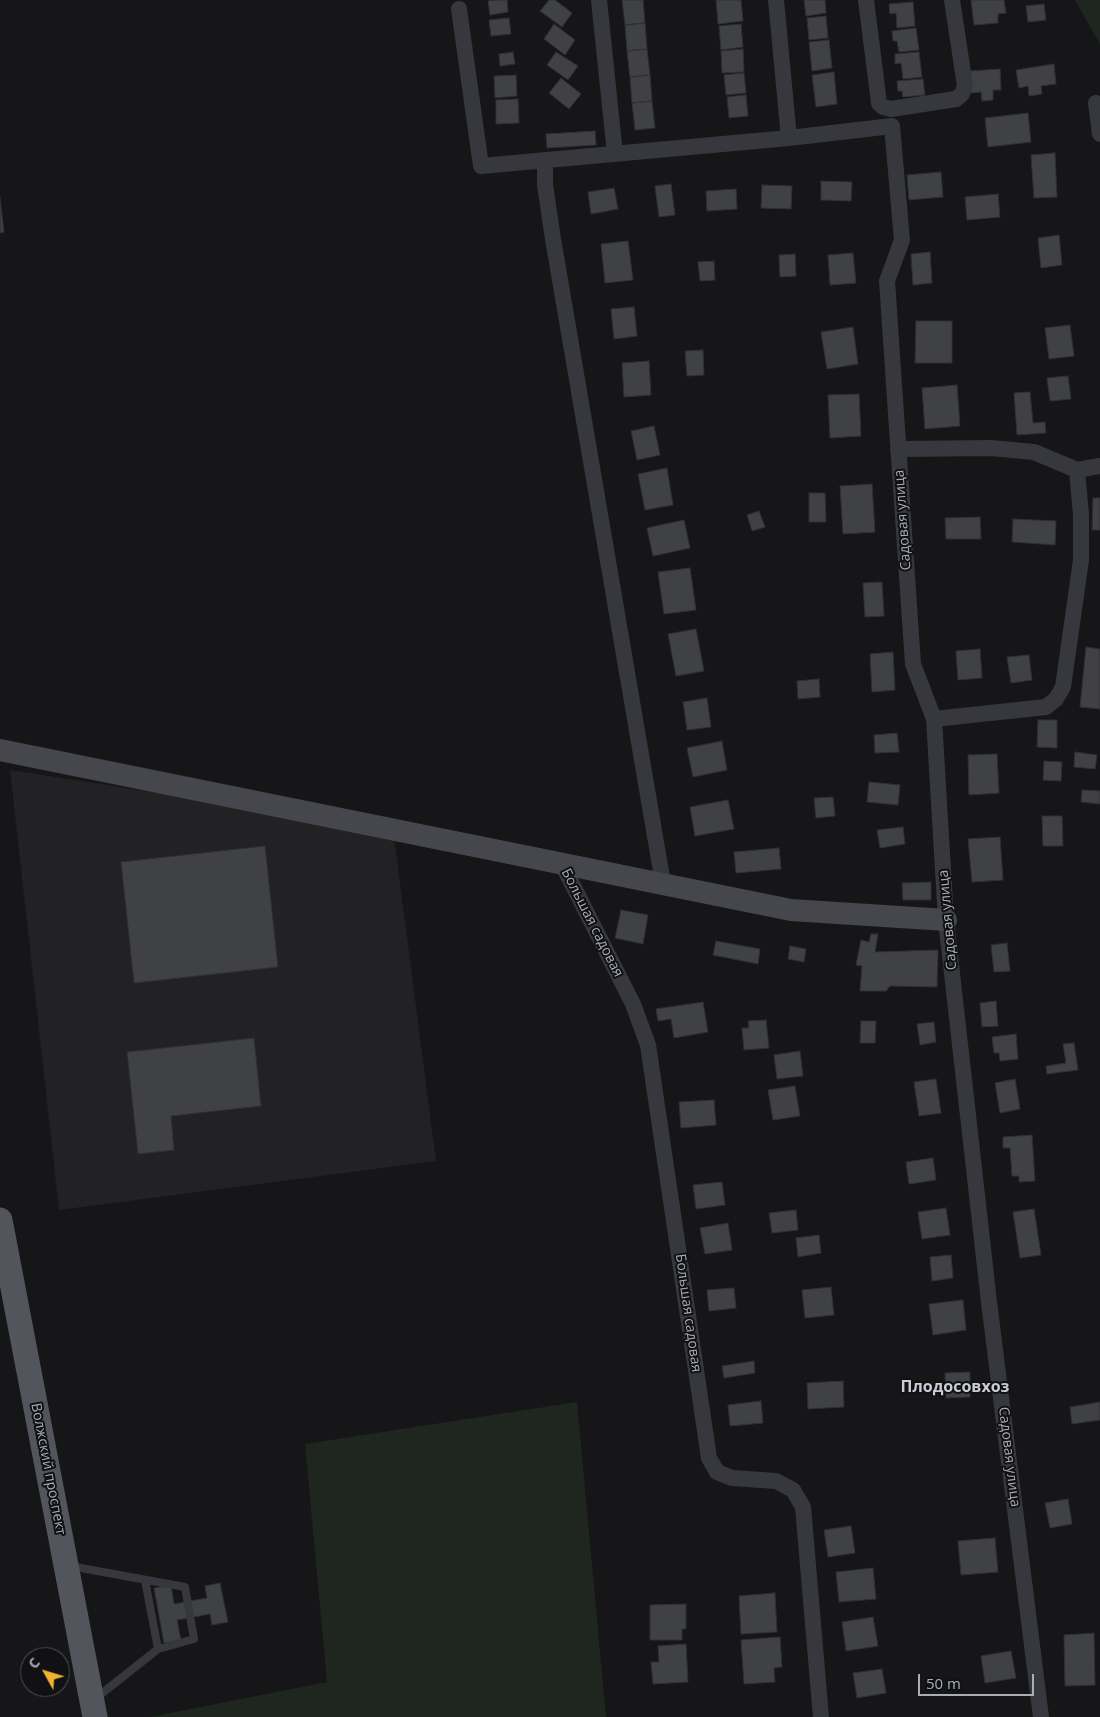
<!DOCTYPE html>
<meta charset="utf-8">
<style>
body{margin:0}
#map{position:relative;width:1100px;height:1717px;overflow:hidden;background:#161618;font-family:"Open Sans",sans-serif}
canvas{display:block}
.north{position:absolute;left:20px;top:1647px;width:50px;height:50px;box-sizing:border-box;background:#111113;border:1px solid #4d4f55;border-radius:50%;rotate:309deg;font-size:14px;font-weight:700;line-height:20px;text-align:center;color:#a8adb8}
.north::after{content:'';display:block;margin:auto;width:18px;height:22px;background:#f2b134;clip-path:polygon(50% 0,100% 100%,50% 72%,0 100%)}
.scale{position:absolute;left:918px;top:1674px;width:116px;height:22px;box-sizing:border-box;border:2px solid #a8adb8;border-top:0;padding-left:6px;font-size:15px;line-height:18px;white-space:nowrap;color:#a8adb8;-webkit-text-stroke:4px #111113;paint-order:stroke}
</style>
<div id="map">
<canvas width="1100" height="1717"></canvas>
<div class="north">С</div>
<div class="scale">50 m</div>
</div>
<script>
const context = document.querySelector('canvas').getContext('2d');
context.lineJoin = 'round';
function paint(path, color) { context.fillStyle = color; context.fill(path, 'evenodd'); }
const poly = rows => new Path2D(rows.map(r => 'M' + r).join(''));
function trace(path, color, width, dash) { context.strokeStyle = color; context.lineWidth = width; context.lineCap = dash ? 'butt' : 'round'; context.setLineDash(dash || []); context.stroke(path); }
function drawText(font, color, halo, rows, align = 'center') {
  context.font = font + ' "Open Sans",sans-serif'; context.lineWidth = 4; context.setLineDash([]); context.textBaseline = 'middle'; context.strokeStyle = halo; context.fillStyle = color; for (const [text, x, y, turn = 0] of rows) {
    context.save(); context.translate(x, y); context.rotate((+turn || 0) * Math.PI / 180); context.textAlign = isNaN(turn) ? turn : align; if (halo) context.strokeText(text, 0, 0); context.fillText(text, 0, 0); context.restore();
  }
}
const built = poly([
 [10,770,393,829,436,1161,59,1210]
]);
const green = poly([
 [1075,0,1100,0,1100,44],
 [577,1402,606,1717,150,1717,327,1682,305,1444]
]);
const building = poly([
 [497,0,507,0,508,12,490,15,488,1,497,0],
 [549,0,555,0,572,13,562,27,540,11,549,0],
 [622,0,643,0,645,23,625,25,622,0],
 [716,0,741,0,743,21,718,24,716,0],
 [804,0,825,0,826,13,806,16,804,0],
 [971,0,1004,0,1006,13,998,14,998,23,974,25,971,0],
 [913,2,915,26,897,28,896,13,890,14,889,4,913,2],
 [1044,4,1046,20,1028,22,1026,6,1044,4],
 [826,16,828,38,809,40,807,18,826,16],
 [509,18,511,34,491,36,489,20,509,18],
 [645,23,647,49,627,51,625,25,645,23],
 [554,24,575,40,565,55,544,39,554,24],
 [741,24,743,47,721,50,719,26,741,24],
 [916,28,919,50,899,52,897,41,893,41,892,31,916,28],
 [829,40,832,68,812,71,809,42,829,40],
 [647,49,650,75,630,77,627,51,647,49],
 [743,49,744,72,722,73,721,51,743,49],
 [513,52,515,64,500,66,499,54,513,52],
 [556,52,578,66,568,80,547,65,556,52],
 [919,52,922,77,903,79,901,63,895,64,895,54,919,52],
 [1054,64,1056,84,1041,86,1042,94,1029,96,1028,86,1019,88,1016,70,1054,64],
 [1000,69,1001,90,993,90,993,100,982,101,981,92,971,93,970,71,1000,69],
 [834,72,837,104,816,107,812,75,834,72],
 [744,73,746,93,726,95,724,75,744,73],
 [516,75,517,96,495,98,494,76,516,75],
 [650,75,652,101,632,103,630,77,650,75],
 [561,78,581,94,569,109,549,93,561,78],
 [923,79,925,95,903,97,902,91,898,91,897,81,923,79],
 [746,95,748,116,729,118,727,97,746,95],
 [518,99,519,123,496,124,496,100,518,99],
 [652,101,655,128,635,130,632,103,652,101],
 [1028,113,1031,142,988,147,985,118,1028,113],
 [595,131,596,145,547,148,546,134,595,131],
 [1055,153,1057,197,1034,198,1031,155,1055,153],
 [941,172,943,197,909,200,907,175,941,172],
 [821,181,852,182,851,201,821,200,821,181],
 [671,184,675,215,659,217,655,186,671,184],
 [762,185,792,186,791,209,761,208,762,185],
 [614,188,618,209,591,214,588,192,614,188],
 [736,189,737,209,707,211,706,191,736,189],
 [998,194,1000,217,967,220,965,197,998,194],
 [0,197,4,232,0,233,0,197],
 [1059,235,1062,265,1041,268,1038,238,1059,235],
 [628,241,633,280,605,283,601,244,628,241],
 [930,252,932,283,913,285,911,254,930,252],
 [853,253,856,283,830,285,828,255,853,253],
 [795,254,796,276,780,277,779,255,795,254],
 [714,261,715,280,700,281,698,262,714,261],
 [634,307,637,336,614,339,611,309,634,307],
 [916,321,952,321,952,363,915,363,916,321],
 [1070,325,1074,356,1049,359,1045,328,1070,325],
 [853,327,858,364,827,369,821,332,853,327],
 [703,350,704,375,687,376,685,351,703,350],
 [649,361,651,395,624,397,622,363,649,361],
 [1068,376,1071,399,1050,401,1047,378,1068,376],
 [957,385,960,426,925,429,922,388,957,385],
 [1030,392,1033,423,1045,422,1046,433,1017,435,1014,393,1030,392],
 [859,394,861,436,830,438,828,395,859,394],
 [654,426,660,455,637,460,631,431,654,426],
 [667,468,673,505,645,510,638,474,667,468],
 [872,484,875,532,843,534,840,486,872,484],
 [809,493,825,493,826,522,809,522,809,493],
 [1093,498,1100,498,1100,530,1092,530,1093,498],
 [759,511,765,527,752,531,747,515,759,511],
 [980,517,981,539,946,539,945,518,980,517],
 [1013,519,1056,521,1055,545,1012,542,1013,519],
 [684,520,690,548,653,556,647,528,684,520],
 [690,568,696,610,664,614,658,572,690,568],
 [882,582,884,616,865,617,863,583,882,582],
 [696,629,704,671,676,676,668,634,696,629],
 [1086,647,1100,649,1100,709,1080,707,1086,647],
 [980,649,982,678,958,680,956,651,980,649],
 [893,652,895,690,872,692,870,654,893,652],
 [1029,655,1032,680,1011,683,1007,657,1029,655],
 [819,679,820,697,798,699,797,681,819,679],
 [707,698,711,727,687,730,683,702,707,698],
 [1038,720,1057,720,1057,748,1037,747,1038,720],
 [897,733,899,752,875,753,874,735,897,733],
 [722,741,727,770,693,777,687,748,722,741],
 [1075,752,1097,755,1095,769,1074,767,1075,752],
 [997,754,999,793,969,795,968,755,997,754],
 [1044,761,1062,762,1061,781,1043,780,1044,761],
 [869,782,900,785,898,805,867,802,869,782],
 [1082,790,1100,791,1100,804,1081,802,1082,790],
 [833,797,835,816,816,818,814,798,833,797],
 [728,800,734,829,695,836,690,807,728,800],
 [1042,816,1062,816,1063,846,1043,846,1042,816],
 [903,827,905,844,880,848,877,830,903,827],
 [1000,837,1003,880,972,882,968,839,1000,837],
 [265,846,278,967,134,983,121,862,265,846],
 [779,848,781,869,736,873,734,852,779,848],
 [931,882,931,900,903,900,902,883,931,882],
 [621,910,648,915,643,944,615,938,621,910],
 [871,934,878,934,875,952,938,950,937,987,890,986,886,991,860,991,862,966,856,965,861,940,869,942,871,934],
 [716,941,760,949,758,964,713,955,716,941],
 [1007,943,1010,971,994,972,991,945,1007,943],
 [790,946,806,949,804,962,788,959,790,946],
 [996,1001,998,1026,982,1027,980,1003,996,1001],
 [703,1002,708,1032,674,1038,671,1019,658,1021,656,1009,703,1002],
 [766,1020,769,1048,744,1050,742,1028,749,1028,748,1021,766,1020],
 [861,1021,876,1021,875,1043,860,1043,861,1021],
 [934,1022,936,1042,920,1045,917,1024,934,1022],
 [1016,1034,1018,1059,1000,1061,999,1053,994,1053,992,1037,1016,1034],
 [254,1038,261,1106,171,1116,174,1150,138,1154,127,1052,254,1038],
 [1074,1043,1078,1070,1047,1074,1046,1066,1066,1063,1063,1044,1074,1043],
 [800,1051,803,1076,777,1079,774,1055,800,1051],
 [936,1079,941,1113,919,1116,914,1082,936,1079],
 [1015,1079,1020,1109,1000,1113,995,1083,1015,1079],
 [795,1086,800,1116,773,1120,768,1090,795,1086],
 [714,1100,716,1125,681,1128,679,1102,714,1100],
 [1032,1135,1035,1181,1019,1182,1019,1176,1012,1176,1010,1148,1003,1148,1003,1137,1032,1135],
 [933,1158,936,1180,909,1184,906,1162,933,1158],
 [722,1182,725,1205,696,1209,693,1185,722,1182],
 [946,1208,950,1235,922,1239,918,1212,946,1208],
 [1034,1209,1041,1255,1020,1258,1013,1212,1034,1209],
 [796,1210,798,1230,772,1233,769,1213,796,1210],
 [728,1223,732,1250,705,1254,700,1228,728,1223],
 [819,1235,821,1253,798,1257,796,1238,819,1235],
 [951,1255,953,1278,932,1281,930,1257,951,1255],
 [831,1287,834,1315,805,1318,802,1290,831,1287],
 [734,1288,736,1308,709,1311,707,1290,734,1288],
 [963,1300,966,1330,933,1335,929,1304,963,1300],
 [754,1361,755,1373,724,1378,722,1366,754,1361],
 [970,1372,970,1397,946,1398,945,1373,970,1372],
 [843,1381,844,1407,808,1409,807,1383,843,1381],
 [761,1401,763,1423,730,1426,728,1405,761,1401],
 [1100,1402,1100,1420,1072,1424,1070,1407,1100,1402],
 [1068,1499,1072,1524,1050,1528,1045,1503,1068,1499],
 [851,1526,855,1553,828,1557,824,1530,851,1526],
 [995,1538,998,1572,961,1575,958,1541,995,1538],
 [873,1568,876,1599,839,1602,836,1572,873,1568],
 [220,1583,228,1622,212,1625,210,1614,177,1620,181,1640,164,1643,154,1588,171,1585,174,1604,207,1598,205,1586,220,1583],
 [775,1593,777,1632,741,1634,739,1596,775,1593],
 [686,1604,686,1629,682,1629,682,1640,650,1640,650,1605,686,1604],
 [873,1617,878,1646,846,1651,842,1622,873,1617],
 [1094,1633,1095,1685,1065,1686,1064,1635,1094,1633],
 [780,1637,782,1667,774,1668,775,1682,744,1684,741,1640,780,1637],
 [686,1644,688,1682,653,1684,651,1662,659,1662,658,1646,686,1644],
 [1011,1651,1016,1678,985,1683,981,1656,1011,1651],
 [882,1669,886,1693,857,1698,853,1673,882,1669]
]);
const lane = poly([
 [70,1566,185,1587,194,1639,158,1649,96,1698],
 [145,1580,158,1649]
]);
const street = poly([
 [599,0,615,154],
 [776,0,789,138],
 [866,0,879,103,883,107,891,109,956,99,962,94,965,86,952,0],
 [459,9,481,166,789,138,892,126,902,240,887,281,913,664,934,719,946,920,989,1302,1041,1717],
 [1096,103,1100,134],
 [545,160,545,185,553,239,663,883],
 [898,449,991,448,1034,452,1077,470,1100,466],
 [934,719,1046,707,1056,699,1063,687,1081,560,1081,515,1077,470],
 [561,862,633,1004,648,1045,709,1458,717,1472,732,1478,776,1481,793,1490,803,1507,821,1717]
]);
const secondary = poly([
 [0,750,791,910,946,920]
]);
const primary = poly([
 [0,1220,95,1717]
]);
const streetNames = [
 ["Садовая улица",903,520,-94],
 ["Садовая улица",948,920,-95],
 ["Большая садовая",592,923,63],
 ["Большая садовая",688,1313,82],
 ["Садовая улица",1009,1457,83],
 ["Волжский проспект",48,1469,79]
];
const quarterNames = [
 ["Плодосовхоз",955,1387]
];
paint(built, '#222225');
paint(green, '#1e261f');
paint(building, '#404145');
trace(building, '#303034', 1);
trace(lane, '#37383d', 8);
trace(street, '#37383d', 16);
trace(secondary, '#45474d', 22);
trace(primary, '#53555c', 25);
drawText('14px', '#a8adb8', '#111113', streetNames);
drawText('bold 16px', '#c9ccd4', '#111113', quarterNames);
</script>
